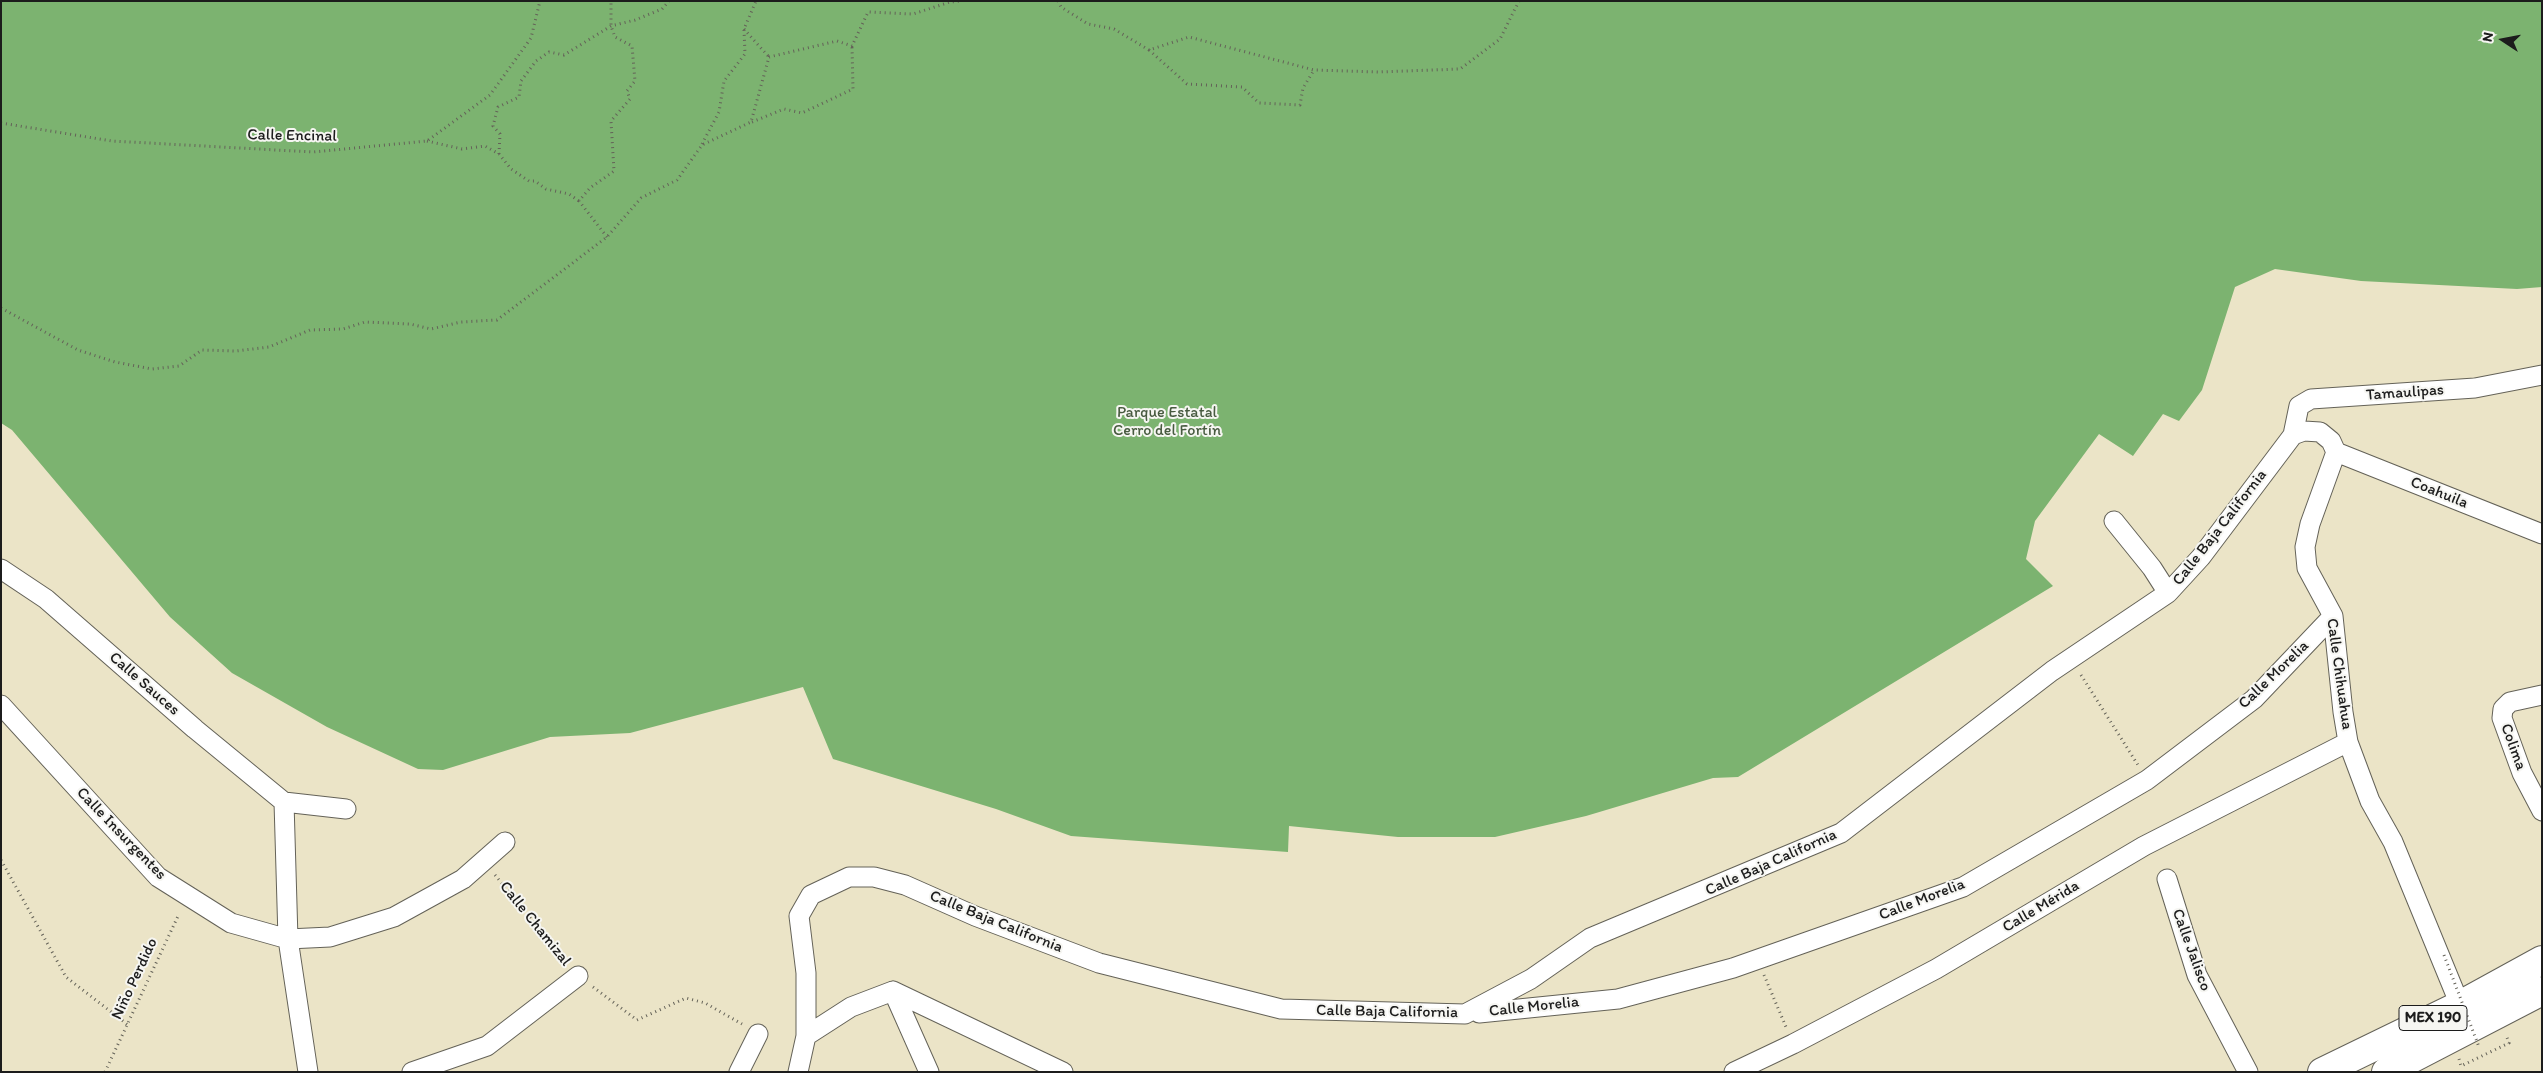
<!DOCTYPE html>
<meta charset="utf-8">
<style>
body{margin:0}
#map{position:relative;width:2543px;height:1073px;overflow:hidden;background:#ebe4c7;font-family:Itim,sans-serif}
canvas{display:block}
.frame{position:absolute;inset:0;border:2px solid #1c1c1c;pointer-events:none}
.north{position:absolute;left:2478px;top:15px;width:50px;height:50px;-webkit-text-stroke:4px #f6f6f2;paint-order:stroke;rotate:281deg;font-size:14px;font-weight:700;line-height:20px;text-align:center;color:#1c1c1c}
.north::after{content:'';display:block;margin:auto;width:18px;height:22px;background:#1c1c1c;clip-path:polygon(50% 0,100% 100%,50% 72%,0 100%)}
</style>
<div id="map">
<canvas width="2543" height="1073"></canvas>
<div class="frame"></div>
<div class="north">N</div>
</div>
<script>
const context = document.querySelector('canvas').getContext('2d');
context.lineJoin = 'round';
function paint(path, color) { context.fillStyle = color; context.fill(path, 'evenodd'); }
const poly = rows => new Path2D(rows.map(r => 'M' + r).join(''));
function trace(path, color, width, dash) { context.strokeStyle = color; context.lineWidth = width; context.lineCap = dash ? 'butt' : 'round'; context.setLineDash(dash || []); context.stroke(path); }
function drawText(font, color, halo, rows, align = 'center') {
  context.font = font + ' Itim,sans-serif'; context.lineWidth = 4; context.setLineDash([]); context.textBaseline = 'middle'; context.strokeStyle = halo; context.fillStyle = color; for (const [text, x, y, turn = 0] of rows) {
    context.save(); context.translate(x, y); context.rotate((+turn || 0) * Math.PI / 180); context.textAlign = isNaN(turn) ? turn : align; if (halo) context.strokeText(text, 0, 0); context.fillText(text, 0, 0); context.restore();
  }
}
const forest = poly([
 [1,1,2542,1,2542,287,2517,289,2361,281,2275,269,2235,287,2202,390,2179,421,2163,414,2133,456,2099,434,2035,521,2026,559,2053,586,1738,777,1713,778,1586,816,1495,837,1398,837,1289,826,1288,852,1071,836,996,809,833,759,803,687,630,733,550,737,443,770,418,769,327,727,232,673,170,617,12,430,1,423]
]);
const path = poly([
 [1058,1,1061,7,1088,24,1114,29,1149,50,1189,37,1314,70,1378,72,1460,69,1500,39,1519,1],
 [744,29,769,57],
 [1149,50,1187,84,1242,87,1259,103,1300,105,1303,88,1314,70],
 [752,122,784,109,802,113,853,89,852,46],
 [1,123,112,141,313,152,427,141,490,95,531,38,540,1],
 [427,141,462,149,485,146,499,154,511,169,529,181,535,181,546,189,569,194,579,201],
 [702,144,719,112,724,81,745,54,744,29,756,1],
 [499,154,500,134,493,126,498,107,519,97,521,81,536,61,549,52,564,55,611,26,635,20,662,9,669,1],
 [607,237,579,201,590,188,614,171,611,121,630,99,627,91,635,81,632,46,615,37,611,26,611,1],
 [1,308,78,350,115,362,152,369,179,366,202,350,236,351,269,347,310,330,343,329,365,322,410,324,431,329,461,322,497,320,607,237,641,198,677,180,702,145,751,122,769,57,837,41,852,46,868,12,913,14,950,2,962,1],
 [2081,675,2138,765],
 [1,860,66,977,128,1025],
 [495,875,566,961],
 [1764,975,1786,1027],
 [593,987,637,1020,686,998,705,1003,742,1024],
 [2459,1059,2461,1066,2509,1043,2506,1035],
 [105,1072,179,914]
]);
const street = poly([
 [2293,435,2299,406,2311,399,2475,388,2542,375],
 [2336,452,2542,534],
 [2114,521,2152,568,2168,593],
 [1,569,46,599,195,729,284,802,346,809],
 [2542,695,2510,702,2503,709,2502,718,2522,773,2542,811],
 [1,705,158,877,231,923,288,939,330,937,394,917,463,879,505,842],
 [284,802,288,939,308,1072],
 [2167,879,2197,975,2248,1072],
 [893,991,1063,1072],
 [1479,1013,1618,999,1733,968,1963,887,2147,780,2254,699,2333,616],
 [806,1036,851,1007,893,991,929,1072],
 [412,1072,487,1046,578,976],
 [739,1072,758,1034],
 [798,1072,806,1036,806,973,799,916,811,895,849,877,874,877,905,885,975,916,1099,963,1281,1009,1465,1014,1531,979,1590,938,1841,833,2052,671,2168,593,2201,557,2293,435,2304,431,2320,432,2331,441,2336,452,2310,524,2305,547,2307,568,2333,616,2343,712,2348,742,2370,801,2393,842,2460,1005],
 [1734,1072,1793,1044,1936,969,2144,846,2348,742]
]);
const primary = poly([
 [2322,1072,2460,1005,2542,960],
 [2386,1072,2542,991]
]);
const pathBridge = poly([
 [2444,955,2479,1047]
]);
const shields = [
 [2433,1018,68]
];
const shieldNames = [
 ["MEX 190",2433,1018]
];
const streetNames = [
 ["Calle Encinal",292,136,1],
 ["Tamaulipas",2405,393,-4],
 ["Coahuila",2439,493,22],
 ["Calle Baja California",2220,528,-52],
 ["Calle Chihuahua",2339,674,82],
 ["Calle Morelia",2274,675,-44],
 ["Calle Sauces",144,684,41],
 ["Colima",2513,747,70],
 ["Calle Insurgentes",121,834,46],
 ["Calle Baja California",1771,863,-24],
 ["Calle Morelia",1922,900,-21],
 ["Calle Mérida",2041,907,-31],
 ["Calle Baja California",996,922,22],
 ["Calle Chamizal",535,924,51],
 ["Calle Jalisco",2191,950,70],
 ["Niño Perdido",135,979,-65],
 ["Calle Morelia",1534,1007,-6],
 ["Calle Baja California",1387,1012,1]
];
const parkNames = [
 ["Parque Estatal",1167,413],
 ["Cerro del Fortín",1167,431]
];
paint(forest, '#7cb370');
trace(street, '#646258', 21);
trace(primary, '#646258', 30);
trace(path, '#646258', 3, [1, 4]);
trace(street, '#fff', 19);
trace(primary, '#fff', 28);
trace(pathBridge, '#646258', 3, [1, 4]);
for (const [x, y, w] of shields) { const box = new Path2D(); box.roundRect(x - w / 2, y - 12.5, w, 25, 4); context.fillStyle = '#f6f6f2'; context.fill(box); trace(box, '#1c1c1c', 1); }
drawText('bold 15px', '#1c1c1c', null, shieldNames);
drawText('16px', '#1c1c1c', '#f6f6f2', streetNames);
drawText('16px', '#485b40', '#f6f6f2', parkNames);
</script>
